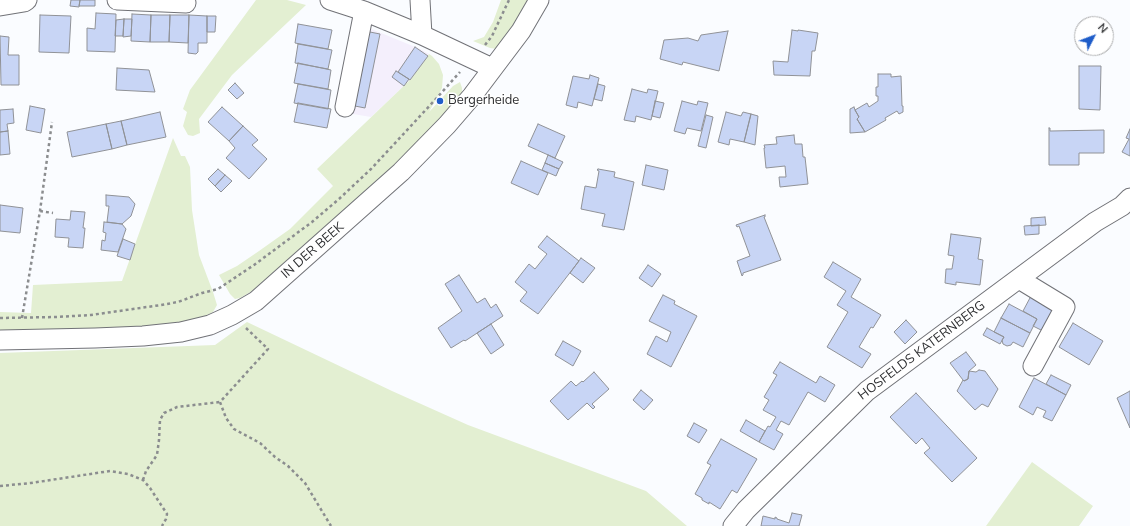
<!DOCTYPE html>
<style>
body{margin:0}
#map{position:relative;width:1130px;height:526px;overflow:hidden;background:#fafcff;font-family:"Nunito Sans",sans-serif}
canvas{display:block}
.north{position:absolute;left:1074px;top:16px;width:40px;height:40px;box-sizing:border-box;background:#fff;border:1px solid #abacad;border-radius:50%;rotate:48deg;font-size:11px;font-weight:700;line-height:16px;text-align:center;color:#2e2f31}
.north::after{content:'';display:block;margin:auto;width:14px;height:18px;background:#1f5dc9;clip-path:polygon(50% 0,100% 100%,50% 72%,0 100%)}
</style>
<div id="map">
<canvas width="1130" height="526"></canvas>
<div class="north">N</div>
</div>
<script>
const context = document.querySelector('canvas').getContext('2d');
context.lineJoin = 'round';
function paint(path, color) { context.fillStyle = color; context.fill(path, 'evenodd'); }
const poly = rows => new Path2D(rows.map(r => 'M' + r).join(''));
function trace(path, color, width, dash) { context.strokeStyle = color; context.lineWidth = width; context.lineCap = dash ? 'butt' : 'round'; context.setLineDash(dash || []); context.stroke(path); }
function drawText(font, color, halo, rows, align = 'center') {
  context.font = font + ' "Nunito Sans",sans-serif'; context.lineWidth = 3; context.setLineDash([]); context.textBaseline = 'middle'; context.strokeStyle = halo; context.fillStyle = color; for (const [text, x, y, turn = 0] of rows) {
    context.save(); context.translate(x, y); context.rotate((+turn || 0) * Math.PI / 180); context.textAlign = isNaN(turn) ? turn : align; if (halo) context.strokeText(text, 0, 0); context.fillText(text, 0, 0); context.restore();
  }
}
const industrial = poly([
 [364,26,420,49,429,54,410,80,371,117,347,113]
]);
const green = poly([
 [256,0,287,0,306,5,232,75,199,119,200,133,193,136,188,135,183,126,187,112,183,109,190,90],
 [501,0,530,0,522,15,497,49,490,48,473,41,484,37,493,22],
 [429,54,432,56,439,64,443,75,442,88,429,112,453,86,460,82,462,88,462,95,408,154,259,287,240,298,235,299,230,294,219,275,237,266,259,251,290,229,333,186,317,169,410,80],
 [173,138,181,156,185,156,190,167,192,210,199,255,213,292,217,305,213,312,203,317,170,325,118,330,0,331,0,312,31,313,33,285,122,281],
 [247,322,392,391,468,425,646,491,687,526,0,526,0,353,215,345],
 [1032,462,1093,506,1079,526,986,526]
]);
const building = poly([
 [71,0,80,0,79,7,70,6,71,0],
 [80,0,95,0,95,6,79,6,80,0],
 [96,13,116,14,115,52,87,51,87,28,95,29,96,13],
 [132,14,151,15,150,42,131,41,132,14],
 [40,15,71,16,69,53,39,52,40,15],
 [151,15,170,15,169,42,150,42,151,15],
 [170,15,189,15,188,43,169,42,170,15],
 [189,15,207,16,207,43,198,43,198,52,196,54,188,53,189,15],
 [207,16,216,16,215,32,207,32,207,16],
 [124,19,123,36,115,36,116,20,124,19],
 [124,19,132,19,131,36,123,37,124,19],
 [298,24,332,30,328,49,295,43,298,24],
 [792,30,798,31,798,30,818,33,815,51,812,51,810,76,774,75,773,61,788,62,792,30],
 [365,31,380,34,365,108,350,105,365,31],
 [728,31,719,71,683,62,682,65,660,59,664,40,688,38,698,41,701,35,728,31],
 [0,36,9,37,8,55,19,55,19,85,1,85,0,36],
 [298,44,332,50,328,69,295,63,298,44],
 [415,47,428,56,410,80,398,72,415,47],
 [298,63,331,70,328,89,294,83,298,63],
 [1079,66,1101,66,1100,110,1079,109,1079,66],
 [117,68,149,70,155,92,116,90,117,68],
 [396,71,409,79,404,86,392,77,396,71],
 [878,74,891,74,891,77,901,76,902,106,903,106,903,112,899,114,897,111,885,118,886,120,865,132,857,119,859,117,855,110,867,103,869,107,878,101,878,96,876,96,876,87,878,87,878,74],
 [590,75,599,78,592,106,578,102,577,108,566,105,573,76,589,79,590,75],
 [235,83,244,93,237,99,228,90,235,83],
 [298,84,331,90,328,109,294,103,298,84],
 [598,84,605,86,602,101,594,99,598,84],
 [632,89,647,93,648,89,658,91,651,120,636,116,635,122,624,120,632,89],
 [655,101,664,103,660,118,652,116,655,101],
 [682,101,697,105,698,101,708,103,701,131,687,128,685,134,674,131,682,101],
 [298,103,331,109,327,128,294,122,298,103],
 [30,106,45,109,41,133,26,130,30,106],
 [222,107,243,126,229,141,208,122,222,107],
 [854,107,855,110,859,117,857,119,865,132,864,132,850,133,850,109,854,107],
 [13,109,14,123,7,124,8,131,0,132,0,110,13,109],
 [160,112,166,137,127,145,121,121,160,112],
 [726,112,741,116,743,112,751,114,744,142,730,139,729,145,718,142,726,112],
 [751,114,758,116,755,145,744,142,751,114],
 [706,115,713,117,706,148,698,146,706,115],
 [121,121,127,145,112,149,106,124,121,121],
 [106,124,112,149,72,157,67,132,106,124],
 [538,124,565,136,555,158,528,146,538,124],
 [243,126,258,140,252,145,267,159,249,179,226,158,235,148,229,141,243,126],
 [1049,128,1050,128,1050,131,1104,130,1104,153,1079,153,1079,165,1049,165,1049,128],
 [1130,129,1130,156,1122,152,1129,139,1126,138,1130,129],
 [8,131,10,154,0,155,0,132,8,131],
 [794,135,795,144,802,144,803,157,805,157,808,184,780,187,779,177,786,177,785,166,766,168,764,148,765,148,764,145,777,144,776,137,794,135],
 [548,155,563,162,559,169,545,163,548,155],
 [521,161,548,173,538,195,511,183,521,161],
 [545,163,559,169,556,176,542,170,545,163],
 [646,165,668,170,664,190,642,185,646,165],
 [218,169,225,175,215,186,208,179,218,169],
 [598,169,615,172,614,177,634,182,624,230,602,226,605,214,581,209,585,186,596,188,599,171,597,170,598,169],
 [225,175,232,181,221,192,215,186,225,175],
 [106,195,129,197,135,204,131,216,122,224,107,222,109,206,106,206,106,195],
 [0,205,23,208,20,233,0,231,0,205],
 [71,211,85,212,83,228,85,228,83,248,68,247,69,238,55,237,56,219,70,220,71,211],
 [765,215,765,217,764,217,781,260,743,273,743,275,742,276,737,261,750,256,739,226,737,227,736,225,765,215],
 [1045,217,1046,225,1031,226,1031,218,1045,217],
 [104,222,122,224,126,229,118,252,101,250,102,240,105,241,106,233,103,232,104,222],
 [1039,225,1039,234,1025,235,1024,226,1039,225],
 [951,234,981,238,978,259,983,260,980,285,956,282,956,285,945,283,946,269,952,269,954,256,948,255,951,234],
 [547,236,579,261,538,314,520,301,527,292,515,282,529,264,535,269,547,254,538,247,547,236],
 [123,239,135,244,130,260,117,256,123,239],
 [581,258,595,268,583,283,570,273,581,258],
 [833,262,861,279,851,297,881,315,873,328,871,327,859,347,871,354,862,368,827,347,848,312,837,305,846,291,824,277,833,262],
 [648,265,661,274,652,287,639,278,648,265],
 [459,275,477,303,485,298,491,308,496,304,503,316,465,341,464,340,451,348,438,328,462,311,445,284,459,275],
 [663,295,675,301,674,304,697,316,671,367,647,354,656,336,667,342,671,332,649,321,663,295],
 [1031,296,1057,311,1045,332,1033,326,1037,319,1023,311,1031,296],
 [1009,304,1037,319,1030,333,1001,318,1009,304],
 [1001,318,1030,333,1023,347,1013,342,1011,345,1007,346,1003,344,1002,340,1004,337,994,332,1001,318],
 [906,320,917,332,905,344,894,332,906,320],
 [1073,323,1103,341,1089,365,1059,347,1073,323],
 [491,324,504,345,491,354,477,333,491,324],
 [987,328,1004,337,1000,344,983,335,987,328],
 [563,341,581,351,573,366,555,355,563,341],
 [966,352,976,365,969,371,968,379,964,381,963,380,950,363,966,352],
 [780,362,816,383,820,376,835,385,825,402,808,392,789,425,781,421,776,430,783,434,774,450,759,442,768,426,770,427,776,417,763,410,769,400,764,397,777,375,773,373,780,362],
 [979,370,985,371,998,389,988,407,982,404,975,410,957,391,963,380,964,381,968,379,969,371,976,372,979,370],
 [594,372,609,389,592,404,595,407,593,409,587,403,568,420,550,401,571,381,576,386,582,381,583,382,594,372],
 [1051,375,1071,385,1066,395,1046,384,1051,375],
 [1034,378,1066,395,1052,421,1043,417,1046,411,1037,407,1033,415,1019,407,1034,378],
 [641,390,653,400,644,410,633,400,641,390],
 [1130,391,1130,428,1117,398,1130,391],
 [916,393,977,458,952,482,924,453,930,448,922,438,916,444,890,417,916,393],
 [746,420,765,431,759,442,740,431,746,420],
 [694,423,707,430,699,443,687,436,694,423],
 [721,439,757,459,737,493,732,490,720,509,709,502,709,504,702,500,702,498,695,494,711,465,707,463,721,439],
 [792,513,802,515,799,526,761,526,763,516,775,519,775,517,777,518,777,519,789,523,792,513]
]);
const path = poly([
 [485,45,492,36,509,0],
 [40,211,53,213],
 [0,318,56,317,91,315,161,305,178,302,202,293,218,289,254,265,312,222,339,199,371,169,434,101,460,72],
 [22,318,40,211,52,122],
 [246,328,268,349,220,402,226,418,234,429,260,443,275,457,288,466,305,483,331,526],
 [143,480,146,471,157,455,159,440,160,420,164,413,177,407,220,402],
 [0,486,31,483,110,471,128,474,143,480,150,488,167,514,166,519,162,526]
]);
const minor = poly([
 [117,0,186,3],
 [330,0,364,11,422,35,492,68],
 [420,0,422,35],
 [0,6,24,2,27,0],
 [345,107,364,11],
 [1019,279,1065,307,1033,366],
 [0,340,95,338,143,336,181,332,210,325,232,315,256,301,401,172,447,125,472,96,521,31,539,0],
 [733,526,746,510,867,391,1095,222,1122,206,1130,198]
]);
const markers = [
 [440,101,4,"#1f5dc9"]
];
const poiNames = [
 ["Bergerheide",448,101]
];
const streetNames = [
 ["IN DER BEEK",313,251,-41],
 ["HOSFELDS KATERNBERG",922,351,-37]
];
paint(industrial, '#f4effc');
paint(green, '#e3efd2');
paint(building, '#c8d5f5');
trace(building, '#909297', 1);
trace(minor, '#717277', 21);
trace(path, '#8b8d8f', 2.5, [3, 3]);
trace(minor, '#fff', 19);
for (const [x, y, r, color] of markers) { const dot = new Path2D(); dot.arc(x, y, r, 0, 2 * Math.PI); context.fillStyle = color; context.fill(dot); trace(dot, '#fff', 1.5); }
drawText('13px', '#2e2f31', '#fff', poiNames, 'left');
drawText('13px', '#2e2f31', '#fff', streetNames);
</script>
